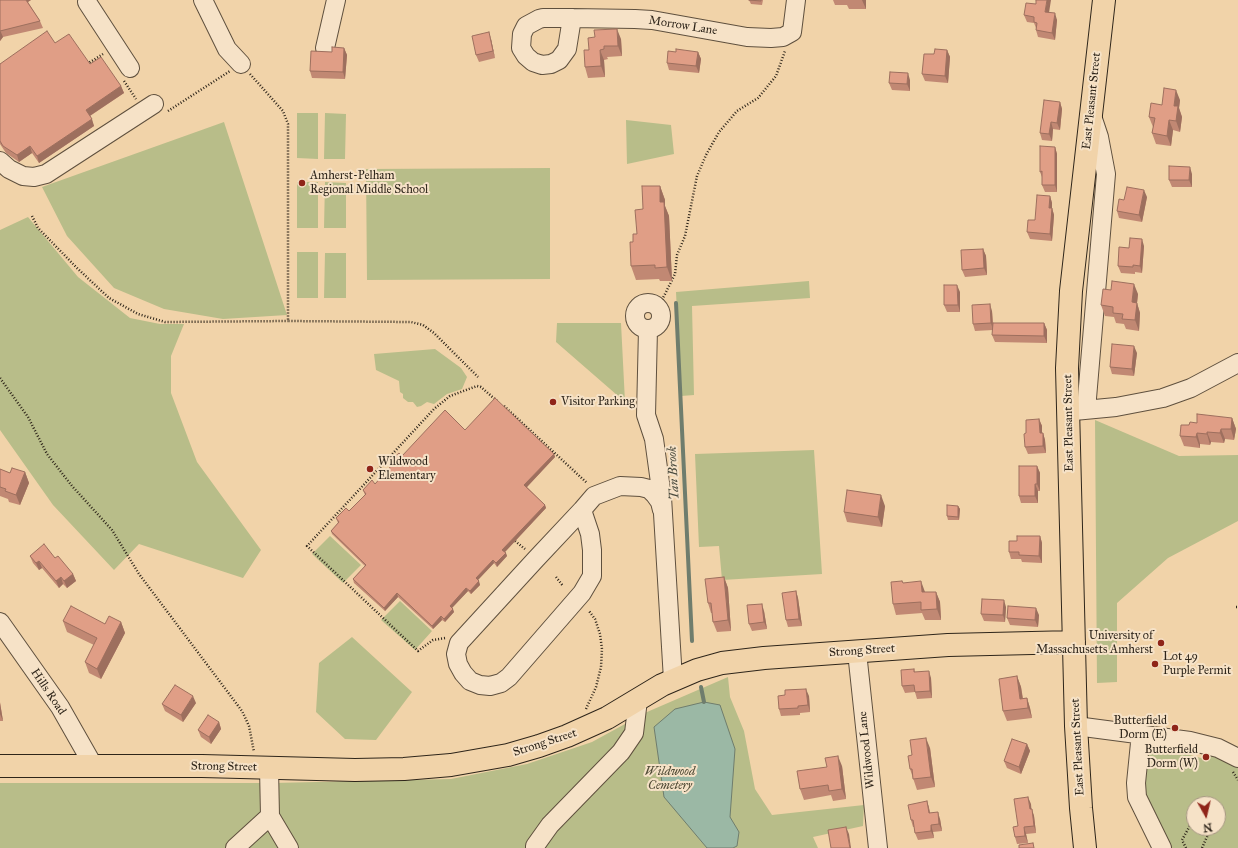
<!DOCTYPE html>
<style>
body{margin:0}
#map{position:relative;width:1238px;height:848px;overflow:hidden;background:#f1d3a9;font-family:"IM FELL Great Primer",serif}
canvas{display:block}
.north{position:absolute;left:1186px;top:796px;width:40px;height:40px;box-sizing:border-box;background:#f6e2c7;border:1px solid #a69682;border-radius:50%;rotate:172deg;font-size:11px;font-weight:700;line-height:16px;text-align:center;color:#2e251a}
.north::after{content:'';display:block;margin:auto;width:14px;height:18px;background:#8f2418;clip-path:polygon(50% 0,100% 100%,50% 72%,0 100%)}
</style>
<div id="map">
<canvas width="1238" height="848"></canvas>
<div class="north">N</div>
</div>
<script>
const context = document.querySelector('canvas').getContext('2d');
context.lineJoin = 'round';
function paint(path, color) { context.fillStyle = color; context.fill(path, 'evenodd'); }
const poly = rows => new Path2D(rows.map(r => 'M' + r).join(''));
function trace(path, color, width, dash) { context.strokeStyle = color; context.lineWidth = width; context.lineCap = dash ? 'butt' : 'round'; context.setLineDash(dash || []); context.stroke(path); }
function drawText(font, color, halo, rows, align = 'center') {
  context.font = font + ' "IM FELL Great Primer",serif'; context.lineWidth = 4; context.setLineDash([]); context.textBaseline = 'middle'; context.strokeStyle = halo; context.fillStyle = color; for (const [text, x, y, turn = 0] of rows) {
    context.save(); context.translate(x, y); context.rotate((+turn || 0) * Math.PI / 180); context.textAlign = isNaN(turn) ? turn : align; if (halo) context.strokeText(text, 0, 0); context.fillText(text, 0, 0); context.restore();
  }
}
const green = poly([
 [297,113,318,113,318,159,297,158],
 [325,113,346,114,345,159,324,159],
 [626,120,671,125,674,154,627,164],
 [224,122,287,315,223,319,164,309,114,288,67,236,42,187],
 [550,168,550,279,367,280,366,169],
 [297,182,318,182,318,228,297,228],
 [325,182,346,183,346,228,324,228],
 [28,217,78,277,130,318,160,324,184,324,171,356,171,393,197,462,261,550,243,578,139,544,114,570,53,505,0,430,0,230],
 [297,252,318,252,318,298,297,298],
 [325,253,346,253,346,298,324,298],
 [809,281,810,298,692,306,694,395,681,396,676,292],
 [557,323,621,323,625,402,556,342],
 [435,349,461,368,467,377,462,389,447,394,434,404,427,402,421,406,417,407,413,402,408,402,403,398,403,394,400,392,399,381,376,370,374,354],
 [1095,420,1179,456,1238,455,1238,521,1168,558,1117,603,1117,682,1097,683],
 [814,450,822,574,722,580,719,546,699,547,695,454],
 [330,536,361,565,343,583,312,554],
 [400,601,432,631,415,650,381,620],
 [352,637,412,692,376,740,345,739,316,712,319,663],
 [728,677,730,697,744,731,755,789,772,815,864,805,863,826,813,837,818,848,0,848,0,783,272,783,451,779,527,764,592,742,647,712],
 [1151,744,1164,746,1167,749,1201,758,1207,754,1215,755,1238,767,1238,848,1168,848,1142,787,1147,747],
 [1194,804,1218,804,1218,828,1194,828]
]);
const water = poly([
 [704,702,720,705,735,749,730,817,739,832,737,846,733,848,707,848,664,797,654,727,675,709,704,702]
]);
const stream = poly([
 [676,303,692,641],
 [701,687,704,702]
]);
const path = poly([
 [87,64,103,54],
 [250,74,283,111,288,124,288,321,411,322,423,325,434,333,478,377],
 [124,81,136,99],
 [168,111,230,71],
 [32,216,38,228,77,268,109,298,138,314,165,322,288,321],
 [658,308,675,274,677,255,685,236,697,176,706,155,719,132,737,111,758,98,776,76,785,51],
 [0,378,28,417,47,454,72,486,112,530,139,574,242,711,249,726,254,752],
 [504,406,587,483],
 [515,541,525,549],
 [556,577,563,586],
 [1236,607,1238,607],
 [445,638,433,640,418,651,307,546,434,409,450,396,477,386,481,387,497,401],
 [586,709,596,687,601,667,602,649,600,634,595,619,589,611],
 [1233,772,1238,780],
 [1197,828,1209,834],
 [1186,848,1182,840,1192,822],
 [1202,848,1211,828]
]);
const minor = poly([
 [203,0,227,49,241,64],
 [87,2,130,68],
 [572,18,567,49,559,60,551,64,542,65,533,62,526,56,521,48,522,34,526,26,539,19,543,18,572,18,635,19,652,20,747,37,771,38,783,37,792,32,796,0],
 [325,48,336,0],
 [0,161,9,169,23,176,34,177,46,174,154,104],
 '635 316a13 13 0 1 1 26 0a13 13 0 1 1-26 0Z',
 [648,329,646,415,654,439,662,497,673,680],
 [1086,410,1106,174,1099,137,1092,116],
 [1074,411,1116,407,1163,398,1191,388,1238,363],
 [582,510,590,534,592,550,592,576,582,593,509,677,501,683,490,686,480,685,470,681,463,673,458,664,456,654,459,643,536,559,582,510,594,496,620,486,641,487,649,489,655,495,660,502,662,510],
 [0,622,60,707,93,765],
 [857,652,878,848],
 [1076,726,1190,741,1218,748,1238,758],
 [1141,733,1136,783,1137,797,1162,848],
 [269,768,270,816],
 [235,848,270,816,289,848],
 [535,848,535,846,550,825,621,752,634,733,638,700]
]);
const major = poly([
 [0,766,202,766,355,770,404,769,451,765,508,755,539,746,567,736,607,718,662,685,697,670,722,663,764,658,948,645,1074,642],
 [1085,848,1081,808,1076,726,1067,368,1071,291,1104,0]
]);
const wall = poly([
 [0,0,31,0,28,2,40,21,43,28,3,37,0,41],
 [749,0,763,0,762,5,751,4],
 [833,0,866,0,866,9,849,9,847,5,835,5],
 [1049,12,1057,20,1055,40,1038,37,1036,30,1036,28,1034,23,1027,22,1024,15],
 [491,39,495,58,479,62,476,55],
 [621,39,622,56,607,57,608,59,604,60,605,77,588,78,585,67,589,50],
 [55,43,90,64,121,86,124,93,90,116,94,126,39,163,32,153,19,162,6,153,0,144,0,64],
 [344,48,347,55,345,79,312,78,310,71,332,52],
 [947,50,950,57,948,83,925,81,922,74,934,54],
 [676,52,698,52,701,59,699,73,669,70,667,63],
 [910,80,910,91,892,90,889,83],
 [1180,100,1179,108,1182,117,1180,132,1173,130,1171,146,1156,144,1152,133,1153,128,1153,127,1149,117,1162,105],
 [1060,102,1062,109,1060,130,1053,129,1052,141,1042,140,1040,133],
 [1055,147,1057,154,1057,192,1045,192,1042,185,1042,177,1040,172],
 [1192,174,1192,187,1172,187,1169,180],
 [660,186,665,200,665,206,669,216,672,281,660,281,659,279,636,280,631,266,633,242,637,234,643,209],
 [1050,196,1052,203,1052,208,1054,215,1052,241,1030,239,1027,232,1035,220],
 [1147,197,1142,222,1119,218,1117,211,1124,200],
 [1144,246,1142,273,1135,272,1135,274,1121,273,1118,266,1129,248],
 [983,249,986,256,987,275,965,277,962,270],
 [960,292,960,312,947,312,944,305],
 [1138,294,1137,303,1140,313,1139,331,1126,329,1124,324,1116,323,1114,317,1105,316,1101,305],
 [992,311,993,323,1044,323,1047,330,1047,343,995,342,992,335,993,330,975,331,973,324],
 [1137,353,1134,376,1112,374,1110,367],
 [1232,418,1236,429,1234,440,1225,439,1224,443,1211,442,1210,445,1200,444,1200,448,1184,446,1180,436,1189,425,1197,423],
 [1039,419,1042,426,1042,433,1043,433,1045,440,1046,453,1028,454,1025,447,1026,433],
 [465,430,554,454,555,457,527,487,545,505,546,508,505,552,507,556,497,567,494,563,478,580,480,585,471,594,468,591,452,608,454,612,445,622,442,620,433,629,398,597,385,611,354,583,353,579,365,566,332,534,331,531,338,523,336,518,349,511,365,495,363,490,375,484,391,467,389,462,402,456],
 [1037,466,1040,473,1040,491,1038,491,1038,503,1021,503,1019,496],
 [0,469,10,473,25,472,29,483,20,505,9,502,8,499,0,496],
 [885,506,882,527,847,522,844,512],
 [958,506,960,509,959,520,948,520,947,516],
 [1040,536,1042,543,1042,563,1022,562,1021,559,1011,559,1009,552,1017,541],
 [30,556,55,558,73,574,76,581,67,588,63,584,59,588,42,568,39,570,33,563],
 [724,577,728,588,731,631,717,632,713,622,712,613,711,613,708,603],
 [902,581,903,583,925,592,936,592,940,602,941,620,925,620,922,613,896,615,893,604],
 [796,591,798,598,802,626,788,627,786,620],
 [1006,607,1005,622,984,621,981,614],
 [764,611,767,629,752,631,749,624],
 [1039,615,1038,627,1010,625,1007,618],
 [63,621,105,624,121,622,125,633,101,679,89,673,85,662,94,645,67,632],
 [914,669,915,672,931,678,932,698,917,699,915,692,905,693,902,686],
 [1017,676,1021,687,1023,698,1027,698,1030,708,1032,718,1007,721,1003,711],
 [785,695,809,696,810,712,800,713,800,715,781,716,779,709],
 [0,702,3,721,0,721],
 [196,703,183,722,165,711,162,704],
 [219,722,221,729,211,744,201,737,198,730],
 [1027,744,1030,751,1021,774,1007,768,1004,761],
 [930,748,935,787,917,790,910,769,912,755],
 [842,766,846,799,833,801,831,795,804,800,800,789],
 [927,801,929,808,930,813,940,819,942,831,933,832,934,838,918,840,915,833,914,827,913,827,911,820],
 [1031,804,1031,809,1034,816,1036,833,1026,834,1028,843,1017,844,1015,837,1018,826]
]);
const shadedWall = poly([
 [25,0,31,0,26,3],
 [862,0,866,0,866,9],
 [1047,0,1051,0,1048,19,1045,12],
 [1055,13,1057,20,1055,40,1052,33],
 [617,29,621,39,622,56,618,46],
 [0,30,3,37,0,41],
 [489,32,491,39,495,58,493,51],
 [344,48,347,55,345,79,343,72],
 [600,50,604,60,605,77,601,66],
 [947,50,950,57,948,83,945,76],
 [698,52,701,59,699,73,696,66],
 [908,73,910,80,910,91,907,84],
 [121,86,124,93,88,117,86,110],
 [1176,90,1180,100,1179,108,1182,117,1180,132,1176,121,1174,106],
 [1060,102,1062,109,1060,130,1057,123],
 [92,119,94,126,39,163,37,156],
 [1169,120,1173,130,1171,146,1167,136],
 [1051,122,1053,129,1052,141,1049,134],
 [30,146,32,153,19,162,17,155],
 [1055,147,1057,154,1057,192,1055,185],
 [1190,167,1192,174,1192,187,1189,180],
 [660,186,665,200,665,206,669,216,672,281,667,267,660,202],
 [1144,190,1147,197,1142,222,1139,215],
 [1050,196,1052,203,1052,208,1054,215,1052,241,1050,234,1049,208],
 [1142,239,1144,246,1142,273,1140,266],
 [983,249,986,256,987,275,984,268],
 [1134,284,1138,294,1137,303,1140,313,1139,331,1135,320,1132,302],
 [957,285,960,292,960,312,958,305],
 [990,304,992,311,993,330,991,323],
 [1044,323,1047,330,1047,343,1044,336],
 [1134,346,1137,353,1134,376,1132,369],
 [1232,418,1236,429,1234,440,1231,429],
 [1039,419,1042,426,1042,440,1040,433],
 [1221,429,1225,439,1224,443,1220,433],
 [1207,432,1211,442,1210,445,1207,434],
 [1043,433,1045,440,1046,453,1043,446],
 [1197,433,1200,444,1200,448,1196,437],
 [554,454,555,457,526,488,524,485],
 [1037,466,1040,473,1040,491,1037,484],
 [25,472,29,483,20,505,16,495],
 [1035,484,1038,491,1038,503,1035,496],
 [881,495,885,506,882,527,878,517],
 [545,505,546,508,504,553,502,550],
 [958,506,960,509,959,520,958,517],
 [1040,536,1042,543,1042,563,1039,556],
 [506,553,507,556,497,567,496,563],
 [493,560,494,563,477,581,476,578],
 [39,561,42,568,39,570,36,563],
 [73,574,76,581,67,588,64,581],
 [61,577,63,584,59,588,56,581],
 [724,577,728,588,731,631,728,620],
 [479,581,480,585,471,594,470,591],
 [921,581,925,592,926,603,922,592],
 [466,588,468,591,451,609,450,606],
 [796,591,798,598,802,626,799,619],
 [936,592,940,602,941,620,937,609],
 [397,593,398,597,385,611,384,608],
 [1004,600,1006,607,1005,622,1003,615],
 [762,604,764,611,767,629,764,622],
 [1036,608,1039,615,1038,627,1035,620],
 [453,609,454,612,445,622,444,619],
 [441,616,442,620,433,629,432,626],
 [121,622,125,633,101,679,97,669],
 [929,671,931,678,932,698,930,691],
 [1017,676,1021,687,1024,709,1020,699],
 [806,689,809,696,810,712,808,705],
 [193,696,196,703,183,722,181,715],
 [1027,698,1030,708,1032,718,1028,708],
 [0,702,0,703,3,721,0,714],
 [219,722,221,729,211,744,209,737],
 [926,738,930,748,935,787,931,777],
 [1027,744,1030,751,1021,774,1019,767],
 [838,756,842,766,846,799,842,789],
 [1028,797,1031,804,1032,816,1030,809],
 [927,801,929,808,931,820,929,813],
 [1032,809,1034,816,1036,833,1034,826],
 [938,812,940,819,942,831,939,824],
 [931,825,933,832,934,838,931,831],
 [846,827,849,834,851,848,850,848],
 [1024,827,1026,834,1028,843,1025,836]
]);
const building = poly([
 [0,0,26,0,40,21,0,31,0,0],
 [749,0,761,0,761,1,749,0],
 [1036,0,1047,0,1045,12,1055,13,1052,33,1036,30,1037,23,1034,22,1034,17,1024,15,1026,3,1036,4,1036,0],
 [617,29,618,46,604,46,604,49,600,50,601,66,585,67,584,50,589,50,588,38,595,37,594,30,617,29],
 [47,31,55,43,69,34,90,64,101,57,121,86,86,110,92,119,37,156,30,146,17,155,3,146,0,141,0,64,47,31],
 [489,32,493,51,476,55,472,36,489,32],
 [332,47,344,48,343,72,310,71,311,51,332,52,332,47],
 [676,49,698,52,696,66,667,63,668,51,676,52,676,49],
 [935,49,947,50,945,76,922,74,924,54,934,54,935,49],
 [890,72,908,73,907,84,889,83,890,72],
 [1164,88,1176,90,1174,106,1178,106,1176,121,1169,120,1167,136,1152,133,1155,118,1149,117,1151,103,1162,105,1164,88],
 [1044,100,1060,102,1057,123,1051,122,1049,134,1040,133,1044,100],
 [1040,146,1055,147,1055,185,1042,185,1042,171,1040,172,1040,146],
 [1169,166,1190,167,1189,180,1169,180,1169,166],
 [642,186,660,186,660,202,664,202,667,267,655,268,655,265,631,266,630,242,633,242,633,234,637,234,635,210,643,209,642,186],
 [1127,187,1144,190,1139,215,1117,211,1119,199,1124,200,1127,187],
 [1037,195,1050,196,1049,208,1052,208,1050,234,1027,232,1028,220,1035,220,1037,195],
 [1130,238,1142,239,1140,266,1133,265,1133,267,1118,266,1119,247,1129,248,1130,238],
 [983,249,984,268,962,270,961,250,983,249],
 [1112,281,1134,284,1132,302,1137,303,1135,320,1122,319,1123,314,1113,313,1113,307,1101,305,1103,289,1111,290,1112,281],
 [944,285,957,285,958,305,944,305,944,285],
 [990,304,991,323,973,324,972,305,990,304],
 [993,323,1044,323,1044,336,992,335,993,323],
 [1112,344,1134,346,1132,369,1110,367,1112,344],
 [495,398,554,454,524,485,545,505,502,550,506,553,496,563,493,560,476,578,479,581,470,591,466,588,450,606,453,609,444,619,441,616,432,626,397,593,384,608,353,579,366,565,331,531,339,522,336,518,346,508,349,511,366,494,363,490,372,480,375,484,392,465,389,462,399,453,402,456,445,410,465,430,495,398],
 [1197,414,1232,418,1231,429,1221,429,1220,433,1207,432,1207,434,1197,433,1196,437,1180,436,1181,425,1189,425,1190,422,1197,423,1197,414],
 [1039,419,1040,433,1043,433,1043,446,1025,447,1024,434,1026,433,1026,420,1039,419],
 [1019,466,1037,466,1037,484,1035,484,1035,496,1019,496,1019,466],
 [12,468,25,472,16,495,5,491,6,489,0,487,0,469,10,473,12,468],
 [847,490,881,495,878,517,844,512,847,490],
 [947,505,958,506,958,517,947,516,947,505],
 [1017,536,1040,536,1039,556,1019,555,1019,552,1009,552,1009,541,1017,541,1017,536],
 [44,544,55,558,58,556,73,574,64,581,61,577,56,581,39,561,36,563,30,556,44,544],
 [724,577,728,620,713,622,711,603,708,603,705,579,724,577],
 [902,581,903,583,921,581,922,592,936,592,937,609,921,610,921,602,893,604,891,582,902,581],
 [796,591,799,619,786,620,782,593,796,591],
 [982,599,1004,600,1003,615,981,614,982,599],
 [762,604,764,622,749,624,747,605,762,604],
 [71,606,105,624,109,616,121,622,97,669,85,662,97,638,63,621,71,606],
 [1008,606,1036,608,1035,620,1007,618,1008,606],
 [914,669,914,672,929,671,930,691,915,692,914,685,902,686,901,670,914,669],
 [1017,676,1020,699,1027,698,1028,708,1003,711,999,679,1017,676],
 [175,685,193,696,181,715,162,704,175,685],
 [806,689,808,705,798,706,798,708,779,709,778,696,785,695,785,690,806,689],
 [208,715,219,722,209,737,198,730,208,715],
 [926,738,931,777,913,779,912,769,910,769,908,756,912,755,910,740,926,738],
 [1012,739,1027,744,1019,767,1004,761,1012,739],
 [838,756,842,789,829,791,828,785,800,789,797,771,827,767,825,758,838,756],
 [1028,797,1030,809,1032,809,1034,826,1024,827,1025,836,1015,837,1013,827,1018,826,1014,799,1028,797],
 [927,801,929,813,938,812,939,824,931,825,931,831,915,833,913,820,911,820,908,805,927,801],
 [846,827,850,848,831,848,828,830,846,827],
 [1033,843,1034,848,1019,848,1019,845,1033,843]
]);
const markers = [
 [302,183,4,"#8f2418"],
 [553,402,4,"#8f2418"],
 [370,469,4,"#8f2418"],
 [1161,643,4,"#8f2418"],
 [1155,664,4,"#8f2418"],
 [1175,728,4,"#8f2418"],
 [1206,757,4,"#8f2418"]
];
const streetNames = [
 ["Morrow Lane",683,26,9],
 ["East Pleasant Street",1092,101,-84],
 ["East Pleasant Street",1069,423,-91],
 ["Strong Street",862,651,-4],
 ["Hills Road",48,692,56],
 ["Strong Street",545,743,-18],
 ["East Pleasant Street",1078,747,-93],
 ["Wildwood Lane",867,750,-96],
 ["Strong Street",224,767,1]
];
const poiNames = [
 ["Amherst-Pelham",310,176],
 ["Regional Middle School",310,190],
 ["Visitor Parking",561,402],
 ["Wildwood",378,462],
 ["Elementary",378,476],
 ["University of",1153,636,"right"],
 ["Massachusetts Amherst",1153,650,"right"],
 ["Lot 49",1163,657],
 ["Purple Permit",1163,671],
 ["Butterfield",1167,721,"right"],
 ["Dorm (E)",1167,735,"right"],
 ["Butterfield",1198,750,"right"],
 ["Dorm (W)",1198,764,"right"]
];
const parkNames = [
 ["Wildwood",670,772],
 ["Cemetery",670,786]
];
const waterNames = [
 ["Tan Brook",674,473,-93]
];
paint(green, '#b8bd89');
paint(water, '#9bb8a5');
trace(water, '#6f7d6d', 1);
trace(stream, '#6f7d6d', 4);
trace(minor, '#5f503e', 20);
trace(major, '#2e251a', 24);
trace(path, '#2e251a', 2.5, [1, 2]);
trace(minor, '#f6e2c7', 18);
trace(major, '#f1d3a9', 22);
paint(wall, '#c18873');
paint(shadedWall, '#9d6f5e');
paint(building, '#e09e86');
trace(building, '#9d6f5e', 1);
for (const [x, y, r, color] of markers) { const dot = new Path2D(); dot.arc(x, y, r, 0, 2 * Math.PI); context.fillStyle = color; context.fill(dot); trace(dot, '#f6e2c7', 1.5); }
drawText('12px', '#2e251a', '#f6e2c7', streetNames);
drawText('12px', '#2e251a', '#f6e2c7', poiNames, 'left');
drawText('italic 12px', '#504b36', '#f6e2c7', parkNames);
drawText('italic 13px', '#494a3d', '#f6e2c7', waterNames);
</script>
